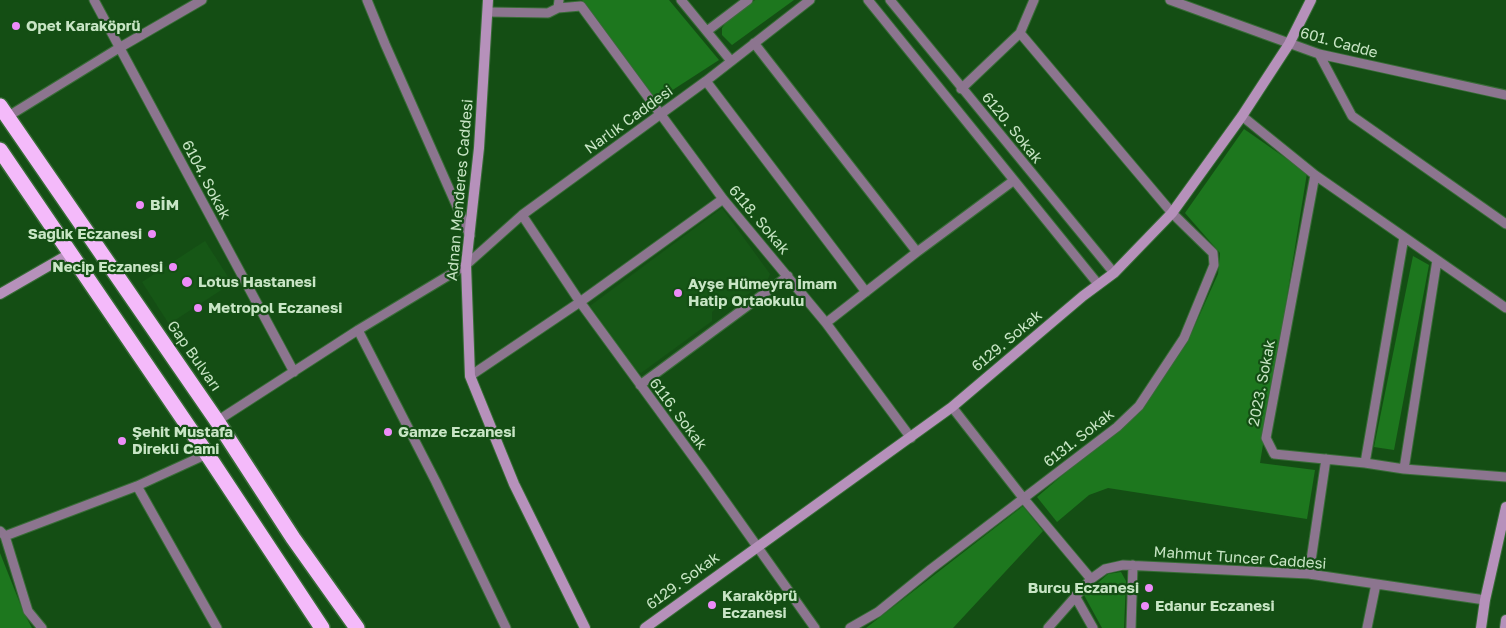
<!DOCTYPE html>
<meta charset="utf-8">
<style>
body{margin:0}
canvas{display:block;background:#144e14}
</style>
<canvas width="1506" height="628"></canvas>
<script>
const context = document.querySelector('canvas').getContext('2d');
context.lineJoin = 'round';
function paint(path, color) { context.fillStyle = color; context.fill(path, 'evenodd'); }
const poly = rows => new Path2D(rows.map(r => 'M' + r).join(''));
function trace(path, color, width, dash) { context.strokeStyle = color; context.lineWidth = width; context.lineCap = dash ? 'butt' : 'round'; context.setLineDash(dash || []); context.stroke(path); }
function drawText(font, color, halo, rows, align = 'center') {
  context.font = font + ' "Golos Text",sans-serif'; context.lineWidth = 4.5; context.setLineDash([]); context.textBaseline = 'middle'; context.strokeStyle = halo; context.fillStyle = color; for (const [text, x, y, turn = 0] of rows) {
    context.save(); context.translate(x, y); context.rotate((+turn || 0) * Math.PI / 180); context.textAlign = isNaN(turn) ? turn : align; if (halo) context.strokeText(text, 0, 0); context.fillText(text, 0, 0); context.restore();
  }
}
const built = poly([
 [722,208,770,274,767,281,725,310,718,306,712,312,712,321,641,373,635,370,590,306],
 [205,241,232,283,169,324,142,282]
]);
const green = poly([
 [582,0,669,0,719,60,654,102],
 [755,0,794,0,732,45,722,35,722,28,728,20],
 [1244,129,1307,173,1260,463,1315,470,1307,519,1108,488,1089,495,1057,522,1037,497,1141,408,1187,343,1218,274,1220,253,1185,213],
 [1413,256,1429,265,1394,450,1374,447],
 [1023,506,1043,531,953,628,866,628],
 [0,553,23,611,32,628,0,628],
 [1121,572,1126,581,1124,628,1102,628,1084,595,1108,574]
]);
const street = poly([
 [94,0,294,372],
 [367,0,385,44,470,236],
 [681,0,731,61],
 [868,0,1098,284],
 [890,0,1114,273],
 [1170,0,1319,54,1506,95],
 [558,8,581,6,723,199,826,323,911,438],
 [488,12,548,13,558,8,559,0],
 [707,31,748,0],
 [754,43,917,252],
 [1319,54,1352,116,1506,224],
 [706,81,866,292],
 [961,89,1020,33,1034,0],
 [1242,116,1315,175,1506,308],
 [7,117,119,48,202,0],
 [1315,175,1266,438,1274,454,1365,463,1404,469,1506,477],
 [522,215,580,302,705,473,815,628],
 [826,323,917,252,1013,181],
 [358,330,436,482,506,628],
 [470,376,580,302,723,199],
 [640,385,788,276],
 [952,407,1024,499,1091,579],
 [217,421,358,330,466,265,522,215,706,81,810,0],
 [1365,463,1404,237],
 [1404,469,1437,260],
 [137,486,217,628],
 [0,531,5,536,28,611,42,628],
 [5,536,137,486,207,454],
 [1309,574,1326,459],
 [1075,596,1093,628],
 [850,628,878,612,931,569,1117,427,1139,406,1184,338,1214,265,1213,253,1172,213,1020,33],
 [1048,628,1091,579,1105,569,1123,565,1309,574,1485,600],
 [1131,628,1133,565],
 [1367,628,1376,584]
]);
const secondary = poly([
 [488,0,479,148,466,265,470,376,514,484,585,628],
 [0,294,71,253],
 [645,628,952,407,1083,296,1114,273,1172,213,1242,116,1289,44,1311,0],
 [1481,628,1485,600,1506,507],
 [1505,628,1506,620]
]);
const highway = poly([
 [0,106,217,421,293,538,357,628],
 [0,150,207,454,322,628]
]);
const markers = [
 [16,26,5,"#ed8cf9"],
 [140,205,5,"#ed8cf9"],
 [152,234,5,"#ed8cf9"],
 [173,267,5,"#ed8cf9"],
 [187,282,6,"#ed8cf9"],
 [678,293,5,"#ed8cf9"],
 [198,308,5,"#ed8cf9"],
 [388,432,5,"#ed8cf9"],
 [122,441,5,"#ed8cf9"],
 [1149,588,5,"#ed8cf9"],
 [712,605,5,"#ed8cf9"],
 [1145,606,5,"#ed8cf9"]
];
const poiNames = [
 ["Opet Karaköprü",26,26],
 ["BİM",150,205],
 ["Sağlık Eczanesi",142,234,"right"],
 ["Necip Eczanesi",163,267,"right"],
 ["Lotus Hastanesi",198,282],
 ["Ayşe Hümeyra İmam",688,284],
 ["Hatip Ortaokulu",688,301],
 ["Metropol Eczanesi",208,308],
 ["Şehit Mustafa",132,432],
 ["Direkli Cami",132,449],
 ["Gamze Eczanesi",398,432],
 ["Burcu Eczanesi",1139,588,"right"],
 ["Karaköprü",722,596],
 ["Eczanesi",722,613],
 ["Edanur Eczanesi",1155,606]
];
const streetNames = [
 ["601. Cadde",1339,43,15],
 ["Narlık Caddesi",629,120,-36],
 ["6120. Sokak",1012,128,51],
 ["6104. Sokak",206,180,62],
 ["Adnan Menderes Caddesi",460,190,-85],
 ["6118. Sokak",759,220,50],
 ["6129. Sokak",1007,341,-40],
 ["Gap Bulvarı",194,356,55],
 ["2023. Sokak",1262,383,-79],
 ["6116. Sokak",678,414,53],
 ["6131. Sokak",1079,438,-38],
 ["Mahmut Tuncer Caddesi",1240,558,4],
 ["6129. Sokak",683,581,-36]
];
paint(built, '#165716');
paint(green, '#1d771e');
trace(street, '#386c37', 11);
trace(secondary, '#386c37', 12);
trace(highway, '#386c37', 18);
trace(street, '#8c758f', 9);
trace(secondary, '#b691bb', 10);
trace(highway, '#f4bafa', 15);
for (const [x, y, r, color] of markers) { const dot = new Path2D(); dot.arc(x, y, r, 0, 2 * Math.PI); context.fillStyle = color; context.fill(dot); trace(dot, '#144e14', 2); }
drawText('bold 15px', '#c8e5c5', '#144e14', poiNames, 'left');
drawText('15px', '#c8e5c5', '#144e14', streetNames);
</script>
